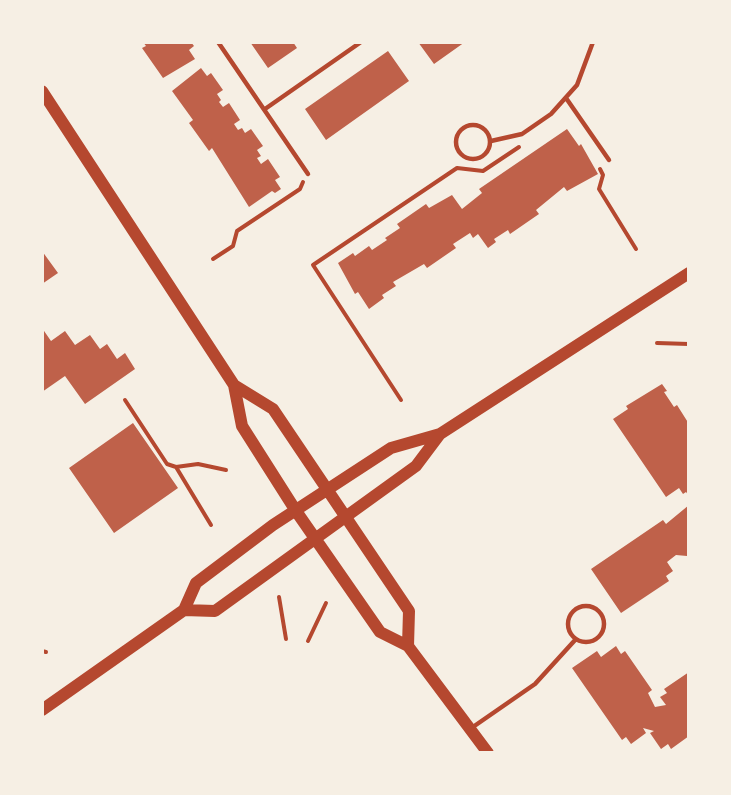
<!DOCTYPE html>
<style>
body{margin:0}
#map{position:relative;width:731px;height:795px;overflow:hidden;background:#f6efe4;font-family:"Public Sans",sans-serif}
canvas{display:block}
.frame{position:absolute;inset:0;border:44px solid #f6efe4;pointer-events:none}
</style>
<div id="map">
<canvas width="731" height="795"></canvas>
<div class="frame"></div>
</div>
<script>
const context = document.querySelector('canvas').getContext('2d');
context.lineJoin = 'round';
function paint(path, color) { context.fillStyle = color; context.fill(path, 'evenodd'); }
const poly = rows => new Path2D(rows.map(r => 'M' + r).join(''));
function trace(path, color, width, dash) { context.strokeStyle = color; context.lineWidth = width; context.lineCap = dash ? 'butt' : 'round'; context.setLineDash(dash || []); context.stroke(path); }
const building = poly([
 [143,42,191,42,194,46,189,50,195,59,163,78,142,48,146,46],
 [250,42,293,42,297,48,268,68],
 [418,42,465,42,434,64],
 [388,51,409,81,326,140,305,109],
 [201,68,207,76,211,73,223,90,217,94,221,100,219,102,223,107,229,103,240,120,234,124,238,130,242,128,245,133,251,129,263,146,257,150,261,156,257,158,261,164,268,159,280,177,275,180,281,189,275,193,272,191,249,207,212,148,209,151,189,123,193,120,172,91],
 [567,129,579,146,581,144,598,174,567,191,564,187,536,210,539,214,510,234,508,230,494,239,496,242,488,248,478,234,473,238,470,233,453,244,456,248,427,268,424,264,393,282,396,286,382,295,384,298,369,309,358,292,355,294,338,263,353,253,355,256,369,246,372,250,387,240,385,238,400,228,397,224,426,204,429,208,452,195,462,209,482,193,479,189],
 [42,251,58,273,42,284],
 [42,328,51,341,65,331,75,345,90,335,100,349,107,344,117,359,125,353,135,369,85,404,65,376,42,392],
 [662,384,667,391,664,392,674,407,677,405,689,424,689,496,686,492,683,494,679,488,666,497,613,419,628,409,626,406],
 [133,423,178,488,114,533,69,468],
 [689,505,689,560,687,556,676,555,667,562,673,571,666,576,669,581,621,613,591,569,663,520,666,524],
 [616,646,621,654,625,651,652,690,648,693,655,707,666,705,660,697,667,693,664,689,689,672,689,736,671,749,668,744,661,749,650,733,654,731,643,728,646,733,631,744,626,737,622,740,572,668,597,651,601,657]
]);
const path = poly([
 [600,169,603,175,599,189,636,249],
 [213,259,233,246,237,231,300,189,303,182],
 [657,343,689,344],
 [125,400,167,464,176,467],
 [401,400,313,265,457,168,483,171,519,147],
 [211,525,176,467,198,464,226,470],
 [279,597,286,639],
 [308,641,326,603],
 [42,651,46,652]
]);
const service = poly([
 [218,42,308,174],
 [566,98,609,160],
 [265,109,361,42],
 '456 142a17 17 0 1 1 34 0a17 17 0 1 1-34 0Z',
 [491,141,522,134,551,114,577,85,593,42],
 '568 624a18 18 0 1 1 36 0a18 18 0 1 1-36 0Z',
 [470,729,535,684,576,639]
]);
const secondary = poly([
 [42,91,234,385,242,426,296,511,380,632,408,646,488,753],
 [234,385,273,409,409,611,408,646],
 [184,610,215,611,416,466,440,434],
 [42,710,184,610,196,583,273,525,391,448,440,434,689,273]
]);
paint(building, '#bf614a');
trace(path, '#b5482f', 4);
trace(service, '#b5482f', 4.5);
trace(secondary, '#b5482f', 12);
</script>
